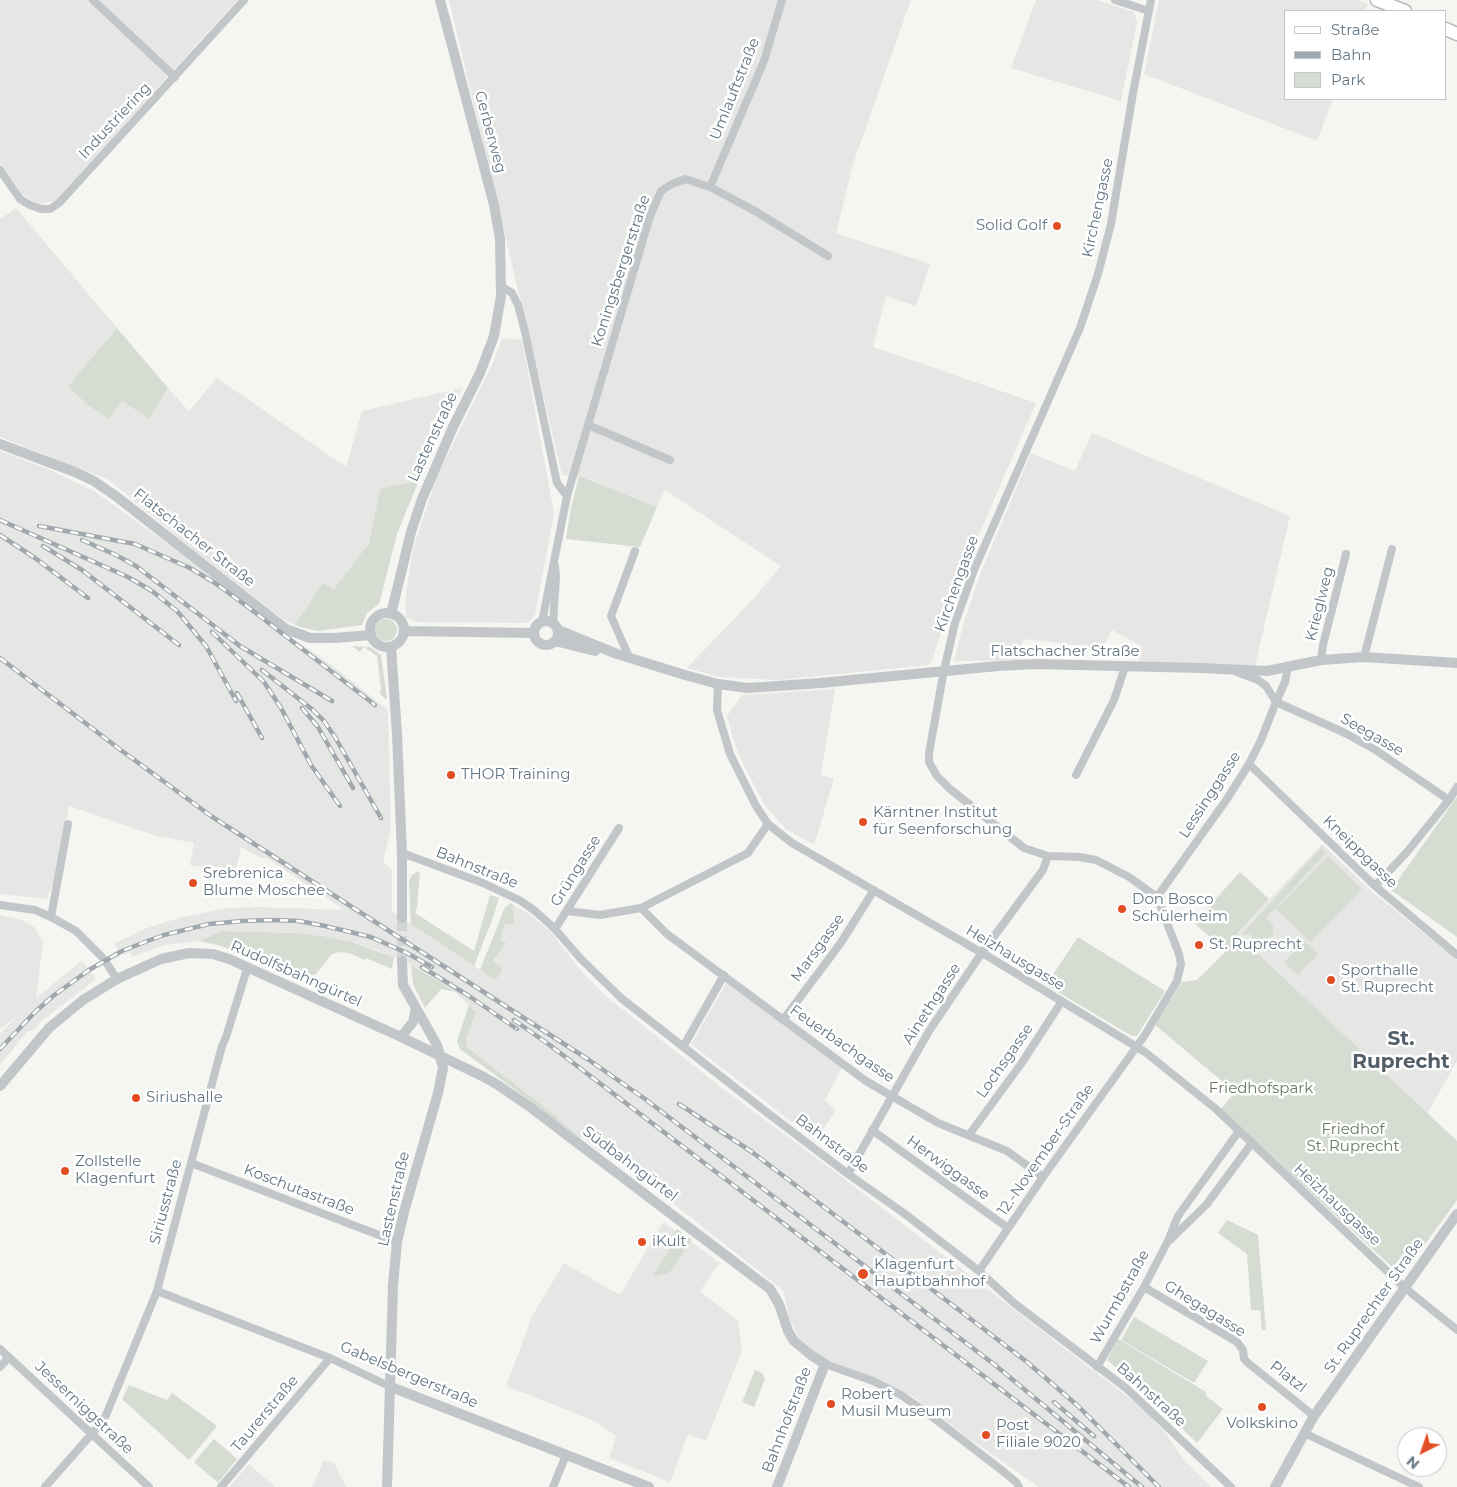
<!DOCTYPE html>
<meta charset="utf-8">
<style>
body{margin:0}
#map{position:relative;width:1457px;height:1487px;overflow:hidden;background:#f5f5f1;font-family:Montserrat,sans-serif}
canvas{display:block}
.legend{position:absolute;left:1284px;top:10px;width:162px;height:90px;box-sizing:border-box;background:#fff;border:1px solid #c1c8cd;margin:0;padding:6px 9px;list-style:none;font-size:15px;color:#647683}
.legend li{display:flex;align-items:center;gap:10px;height:25px}
.legend b{width:25px;border:1px solid #c1c8cd}
.north{position:absolute;left:1397px;top:1427px;width:50px;height:50px;box-sizing:border-box;background:#fff;border:1px solid #c1c8cd;border-radius:50%;rotate:221deg;font-size:14px;font-weight:700;line-height:20px;text-align:center;color:#647683}
.north::after{content:'';display:block;margin:auto;width:18px;height:22px;background:#e34d23;clip-path:polygon(50% 0,100% 100%,50% 72%,0 100%)}
</style>
<div id="map">
<canvas width="1457" height="1487"></canvas>
<ul class="legend">
<li><b style="height:6px;background:#fff"></b>Straße</li>
<li><b style="height:6px;background:#a1a8ad"></b>Bahn</li>
<li><b style="height:14px;background:#d6dcd2"></b>Park</li>
</ul>
<div class="north">N</div>
</div>
<script>
const context = document.querySelector('canvas').getContext('2d');
context.lineJoin = 'round';
function paint(path, color) { context.fillStyle = color; context.fill(path, 'evenodd'); }
const poly = rows => new Path2D(rows.map(r => 'M' + r).join(''));
function trace(path, color, width, dash) { context.strokeStyle = color; context.lineWidth = width; context.lineCap = dash ? 'butt' : 'round'; context.setLineDash(dash || []); context.stroke(path); }
function drawText(font, color, halo, rows, align = 'center') {
  context.font = font + ' Montserrat,sans-serif'; context.lineWidth = 5; context.setLineDash([]); context.textBaseline = 'middle'; context.strokeStyle = halo; context.fillStyle = color; for (const [text, x, y, turn = 0] of rows) {
    context.save(); context.translate(x, y); context.rotate((+turn || 0) * Math.PI / 180); context.textAlign = isNaN(turn) ? turn : align; if (halo) context.strokeText(text, 0, 0); context.fillText(text, 0, 0); context.restore();
  }
}
const built = poly([
 [0,0,237,0,55,201,38,204,23,195,0,163],
 [449,0,911,0,853,164,836,233,930,264,916,306,886,296,873,347,1036,403,952,597,932,661,928,665,779,680,719,677,687,668,753,599,781,566,665,490,657,507,579,476,562,475],
 [1036,0,1097,0,1134,12,1137,22,1121,101,1011,68],
 [1159,0,1357,0,1368,4,1365,11,1286,11,1286,99,1333,99,1317,141,1144,74],
 [16,208,117,328,68,386,109,419,122,401,149,419,168,388,189,411,217,378,346,467,362,411,462,388,419,480,380,489,369,543,334,590,323,583,295,625,283,619,190,547,109,480,0,437,0,219],
 [502,338,522,340,554,513,535,615,531,620,526,623,416,622,406,617,405,600,413,549,437,476,494,361],
 [1092,433,1290,516,1255,666,1138,663,1141,646,1112,630,1102,648,1023,639,1020,660,954,661,964,622,981,572,1031,453,1075,471],
 [0,451,48,469,94,491,182,554,292,638,333,666,388,710,391,828,383,861,392,870,392,911,492,978,493,962,507,943,500,941,505,923,513,925,513,906,511,903,529,914,557,937,556,939,582,972,607,997,718,1085,843,1178,1137,1404,1162,1428,1184,1460,1211,1487,1039,1487,967,1437,912,1396,824,1360,799,1338,790,1320,783,1290,615,1158,598,1150,467,1047,466,1039,476,1012,455,992,410,964,377,950,351,942,323,936,294,933,222,931,199,941,164,945,132,957,130,952,124,955,121,948,118,950,115,943,147,928,182,917,228,908,260,907,344,910,269,859,261,858,241,847,235,873,190,865,194,843,157,836,69,806,55,879,47,899,0,894],
 [835,689,821,775,834,779,814,845,786,829,766,807,745,768,733,739,727,716,742,695],
 [1322,844,1370,890,1457,960,1457,1061,1427,1114,1237,934],
 [0,915,22,920,34,927,43,941,36,998,80,962,83,962,96,979,43,1020,33,1031,28,1031,0,1065,0,1034,18,1015,0,1029],
 [727,982,842,1068,825,1100,836,1111,815,1140,691,1044],
 [663,1222,720,1263,700,1291,738,1321,742,1351,706,1441,688,1434,670,1482,609,1458,616,1436,592,1420,506,1386,530,1322,529,1321,564,1263,620,1295],
 [324,1460,334,1463,346,1487,312,1487],
 [249,1464,275,1487,229,1487]
]);
const green = poly([
 [117,328,168,388,149,419,122,401,109,419,88,405,68,386],
 [579,476,657,507,640,547,566,539,571,508],
 [419,480,397,534,379,604,367,613,362,625,318,631,304,628,295,625,323,583,334,589,369,543,380,489],
 '375 630a11 11 0 1 1 22 0a11 11 0 1 1-22 0Z',
 [352,646,370,647,381,655,387,699,385,699,380,693,381,690,377,656,364,647,360,652],
 [1457,797,1457,937,1391,890],
 [1321,848,1326,853,1266,918,1273,925,1273,934,1266,942,1274,949,1269,953,1248,933,1245,936,1242,934],
 [1328,856,1362,889,1310,942,1276,909],
 [417,872,420,872,417,907,415,913,474,951,490,895,499,898,494,915,474,966,411,924,409,881,412,875],
 [1240,872,1269,899,1237,934,1457,1141,1457,1200,1402,1276,1251,1138,1221,1109,1235,1092,1155,1025,1182,982,1197,980,1226,951,1194,923],
 [511,903,513,906,514,925,505,924,500,941,507,943,493,961,503,969,496,979,492,978,480,970,505,907],
 [222,931,294,933,323,936,351,942,394,957,392,969,366,958,364,960,349,953,338,952,331,955,316,974,306,979,304,984,222,946,199,941],
 [1078,937,1165,991,1137,1036,1132,1036,1046,985],
 [1304,941,1318,954,1298,975,1284,962],
 [411,965,438,981,455,992,441,989,425,1008,413,984],
 [469,1005,476,1012,466,1039,467,1047,558,1118,558,1119,581,1137,580,1138,460,1049,457,1041],
 [1227,1220,1258,1235,1266,1330,1262,1330,1260,1310,1251,1310,1247,1254,1218,1233],
 [677,1229,692,1240,670,1272,657,1276,654,1274,674,1242,670,1239],
 [1134,1317,1208,1361,1194,1383,1121,1340],
 [1118,1339,1206,1392,1206,1396,1223,1409,1197,1443,1148,1395,1107,1360],
 [755,1370,762,1373,765,1379,754,1407,742,1402],
 [129,1385,167,1400,172,1393,217,1426,189,1460,122,1399],
 [214,1439,237,1459,218,1483,194,1462]
]);
const tertiaryTunnel = poly([
 [402,961,402,918]
]);
const minor = poly([
 [93,0,175,77],
 [1115,0,1149,11],
 [0,170,20,199,30,205,41,209,50,209,59,203,244,0],
 [710,187,764,61,782,0],
 [502,287,512,293,518,305,525,332,557,483,567,496],
 [588,425,670,460],
 [542,622,567,496,650,216,661,191,672,184,685,179,710,187,755,211,828,256],
 [553,624,556,577,555,566],
 [629,657,611,616,635,551],
 [1364,657,1392,549],
 [1321,660,1323,645,1346,554],
 [1237,672,1258,680,1266,686,1276,702,1345,733,1374,749,1449,800],
 [718,684,717,710,730,754,756,806,768,824],
 [1249,764,1375,886,1457,955],
 [1076,775,1114,700,1125,667],
 [402,853,483,883,521,901,535,911,555,929,580,958,621,998,765,1111,848,1174,905,1214,979,1271,1014,1303,1126,1388,1231,1487],
 [1375,886,1407,852,1449,800,1457,787],
 [1157,897,1227,799,1249,764,1261,740,1276,702,1285,682,1288,667],
 [0,905,35,910,51,917,76,931,104,959,117,979],
 [641,908,667,934,866,1081,938,1123,1007,1151,1043,1177],
 [567,911,600,915,641,908,748,853,768,824,792,843,989,957,1145,1052,1216,1109,1405,1288,1457,1330],
 [51,917,68,824],
 [555,929,619,828],
 [783,1020,840,944,874,890],
 [683,1047,724,975],
 [872,1130,1008,1228],
 [969,1135,1021,1064,1062,1001],
 [191,1163,397,1242],
 [848,1174,929,1031,981,954,1043,870,1048,856],
 [1170,1240,1206,1205,1252,1143],
 [979,1271,1043,1177,1145,1035,1177,981,1181,964,1179,954,1157,897,1129,877,1096,860,1079,857,1048,856,1024,848,950,789,937,776,929,762,929,753,944,670,955,623,974,570,1080,328,1098,274,1111,224,1133,93,1151,0],
 [1144,1287,1237,1342,1243,1350,1244,1359,1248,1363,1314,1416],
 [157,1291,330,1358,391,1387],
 [0,1349,149,1487],
 [825,1364,873,1381,901,1395,930,1415,1004,1472,1016,1482,1019,1487],
 [0,1367,9,1357],
 [1097,1367,1144,1287,1168,1241,1178,1216,1239,1131],
 [1304,1433,1419,1487],
 [45,1487,104,1420,157,1291,222,1046,226,1037,247,969],
 [221,1487,330,1358],
 [553,1487,566,1455]
]);
const tertiary = poly([
 [0,444,75,472,94,481,117,497,286,629,310,638,334,638,371,635],
 '370 630a17 17 0 1 1 34 0a17 17 0 1 1-34 0Z',
 [391,614,411,532,422,499,453,427,480,373,494,336,501,296,500,239,494,205,440,0],
 '534 633a12 12 0 1 1 24 0a12 12 0 1 1-24 0Z',
 [558,630,617,654,685,675,718,684,748,688,820,683,998,666,1036,664,1201,668,1267,671,1321,660,1364,657,1457,663],
 [404,631,534,633],
 [555,641,595,651],
 [391,647,397,734,402,853,402,918],
 [401,1037,413,1022,416,1008],
 [0,1086,49,1028,83,1000,117,979,161,959,189,953,213,954,229,959,401,1037,482,1076,498,1085,530,1107,770,1289,779,1304,788,1331,794,1341,811,1355,825,1364,777,1487],
 [391,1387,649,1487],
 [387,1487,393,1285,397,1242,404,1212,438,1093,443,1068,437,1045,403,985,402,961],
 [1275,1487,1314,1416,1457,1214]
]);
const primary = poly([
 [1377,0,1405,11],
 [1446,29,1457,34]
]);
const rail = poly([
 [0,520,128,577,152,591,177,611,206,646,236,701],
 [39,526,135,544,190,568,215,583,248,607,375,705],
 [0,535,35,558,88,598],
 [82,540,116,555,136,566,240,646,332,701],
 [43,546,82,570,179,645],
 [212,632,264,682,281,708,311,765,340,806],
 [0,658,118,748,211,816,589,1060,645,1099,995,1365,1142,1487],
 [262,670,313,710,324,721,335,737,381,818],
 [237,693,262,738],
 [302,708,318,727,353,788],
 [422,967,469,996,517,1029],
 [514,1020,551,1046,1129,1487],
 [0,1049,35,1012,53,996,89,970,122,951,145,942,164,935,209,924,242,921,272,920,299,921,325,926,371,937,407,953,432,967],
 [679,1104,752,1152,1027,1362,1078,1406,1159,1487],
 [1054,1402,1094,1436]
]);
const markers = [
 [1057,226,5,"#e34d23"],
 [451,775,5,"#e34d23"],
 [863,822,5,"#e34d23"],
 [193,883,5,"#e34d23"],
 [1122,909,5,"#e34d23"],
 [1199,945,5,"#e34d23"],
 [1331,980,5,"#e34d23"],
 [136,1098,5,"#e34d23"],
 [65,1171,5,"#e34d23"],
 [642,1242,5,"#e34d23"],
 [863,1274,6,"#e34d23"],
 [831,1404,5,"#e34d23"],
 [1262,1407,5,"#e34d23"],
 [986,1435,5,"#e34d23"]
];
const streetNames = [
 ["Umlauftstraße",735,89,-68],
 ["Industriering",115,121,-47],
 ["Gerberweg",490,132,75],
 ["Kirchengasse",1098,208,-78],
 ["Koningsbergerstraße",621,271,-72],
 ["Lastenstraße",433,437,-65],
 ["Flatschacher Straße",194,538,38],
 ["Kirchengasse",957,584,-70],
 ["Krieglweg",1320,604,-76],
 ["Flatschacher Straße",1065,652],
 ["Seegasse",1372,735,30],
 ["Lessinggasse",1210,795,-57],
 ["Kneippgasse",1360,852,44],
 ["Bahnstraße",477,868,22],
 ["Grüngasse",576,871,-58],
 ["Marsgasse",818,948,-54],
 ["Heizhausgasse",1015,958,31],
 ["Rudolfsbahngürtel",296,974,24],
 ["Ainethgasse",932,1004,-57],
 ["Feuerbachgasse",842,1044,35],
 ["Lochsgasse",1005,1061,-55],
 ["Bahnstraße",832,1144,37],
 ["12.-November-Straße",1046,1150,-55],
 ["Südbahngürtel",630,1164,37],
 ["Herwiggasse",948,1168,36],
 ["Koschutastraße",299,1190,21],
 ["Lastenstraße",394,1199,-77],
 ["Siriusstraße",166,1202,-75],
 ["Heizhausgasse",1337,1205,43],
 ["Wurmbstraße",1120,1297,-61],
 ["St. Ruprechter Straße",1374,1306,-55],
 ["Ghegagasse",1205,1309,32],
 ["Gabelsbergerstraße",409,1375,23],
 ["Platzl",1288,1377,38],
 ["Bahnstraße",1151,1395,42],
 ["Jesserniggstraße",84,1408,43],
 ["Taurerstraße",265,1414,-50],
 ["Bahnhofstraße",787,1420,-69]
];
const poiNames = [
 ["Solid Golf",1047,226,"right"],
 ["THOR Training",461,775],
 ["Kärntner Institut",873,813],
 ["für Seenforschung",873,830],
 ["Srebrenica",203,874],
 ["Blume Moschee",203,891],
 ["Don Bosco",1132,900],
 ["Schülerheim",1132,917],
 ["St. Ruprecht",1209,945],
 ["Sporthalle",1341,971],
 ["St. Ruprecht",1341,988],
 ["Siriushalle",146,1098],
 ["Zollstelle",75,1162],
 ["Klagenfurt",75,1179],
 ["iKult",652,1242],
 ["Klagenfurt",874,1265],
 ["Hauptbahnhof",874,1282],
 ["Robert",841,1395],
 ["Musil Museum",841,1412],
 ["Volkskino",1262,1424,"center"],
 ["Post",996,1426],
 ["Filiale 9020",996,1443]
];
const parkNames = [
 ["Friedhofspark",1261,1089],
 ["Friedhof",1353,1130],
 ["St. Ruprecht",1353,1147]
];
const districtNames = [
 ["St.",1401,1039],
 ["Ruprecht",1401,1062]
];
paint(built, '#e6e7e5');
paint(green, '#d6dcd2');
trace(tertiaryTunnel, '#d1d5d6', 10, [10, 5]);
trace(primary, '#b3b8bb', 15);
trace(minor, '#c2c6c9', 8);
trace(tertiary, '#c2c6c9', 10);
trace(primary, '#fff', 12);
trace(rail, '#a1a8ad', 4.5);
trace(rail, '#fff', 2.5, [8]);
for (const [x, y, r, color] of markers) { const dot = new Path2D(); dot.arc(x, y, r, 0, 2 * Math.PI); context.fillStyle = color; context.fill(dot); trace(dot, '#fff', 2); }
drawText('15px', '#647683', '#fff', streetNames);
drawText('15px', '#647683', '#fff', poiNames, 'left');
drawText('15px', '#687a63', '#fff', parkNames);
drawText('bold 20px', '#525e68', '#fff', districtNames);
</script>
